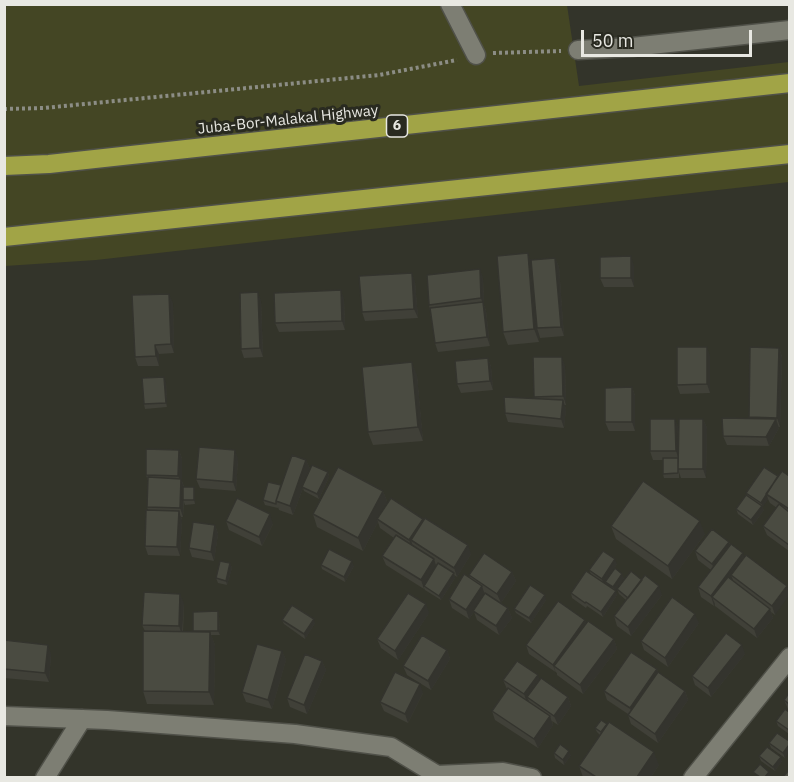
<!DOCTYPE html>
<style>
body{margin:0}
#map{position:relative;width:794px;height:782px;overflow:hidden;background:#33342a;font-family:"IBM Plex Sans",sans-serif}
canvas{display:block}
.frame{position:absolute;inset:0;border:6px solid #e8e8e2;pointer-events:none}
.scale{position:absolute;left:581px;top:30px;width:171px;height:27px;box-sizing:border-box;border:3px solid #e8e8e2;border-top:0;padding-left:8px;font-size:18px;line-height:21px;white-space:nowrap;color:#e8e8e2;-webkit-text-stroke:4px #292a20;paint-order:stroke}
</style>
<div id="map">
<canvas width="794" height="782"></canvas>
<div class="frame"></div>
<div class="scale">50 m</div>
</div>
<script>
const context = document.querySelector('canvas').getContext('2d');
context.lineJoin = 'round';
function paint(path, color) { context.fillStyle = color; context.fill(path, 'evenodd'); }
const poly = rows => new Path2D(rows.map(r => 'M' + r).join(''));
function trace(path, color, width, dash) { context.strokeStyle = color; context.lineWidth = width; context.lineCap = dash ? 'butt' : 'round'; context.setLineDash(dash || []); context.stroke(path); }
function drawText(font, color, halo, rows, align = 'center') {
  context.font = font + ' "IBM Plex Sans",sans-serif'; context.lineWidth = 6; context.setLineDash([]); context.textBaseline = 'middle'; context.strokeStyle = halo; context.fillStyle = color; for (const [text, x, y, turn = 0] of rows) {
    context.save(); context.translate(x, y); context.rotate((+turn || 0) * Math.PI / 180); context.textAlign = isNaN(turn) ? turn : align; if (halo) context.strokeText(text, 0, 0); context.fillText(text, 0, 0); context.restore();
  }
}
const green = poly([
 [5,5,567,5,579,86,789,62,789,182,96,260,5,266]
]);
const path = poly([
 [493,53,561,51],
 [4,109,44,108,379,75,457,60]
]);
const minor = poly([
 [450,4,476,55],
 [578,50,632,47,790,30],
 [4,716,107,720,295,734,391,747,437,775,503,772,532,778],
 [45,778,82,719],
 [693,778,790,657]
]);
const highway = poly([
 [4,166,49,164,790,83],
 [4,237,790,154]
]);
const wall = poly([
 [555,258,559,267,564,336,540,338,539,334,539,342,508,345,503,332,532,263],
 [634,266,634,287,604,287,600,278],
 [483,278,484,305,486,311,490,346,438,352,435,343,429,305],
 [415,282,418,318,365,321,362,312],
 [344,299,345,330,279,332,275,323],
 [261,301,263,357,244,358,241,349],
 [173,303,174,353,159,354,159,366,138,366,135,357],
 [779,348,782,357,780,427,778,427,779,428,769,446,727,445,723,436,749,419,749,417],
 [710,356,710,393,680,394,677,385],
 [488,358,491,367,493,390,461,393,457,384],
 [565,366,566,405,564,405,566,409,564,428,508,422,505,413,534,399,534,397],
 [417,375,423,441,373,445,368,432],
 [166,382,167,407,145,409,144,404],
 [632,387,635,396,635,431,609,431,605,422],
 [703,419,707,428,706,478,681,478,679,472,679,478,664,478,663,474,663,460,653,460,650,451,679,429],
 [179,450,182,459,182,481,184,487,194,487,195,491,195,504,185,505,184,502,183,517,181,517,182,520,180,556,148,555,145,546,148,510,147,507,148,481,146,475],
 [238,459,236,491,200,488,196,479],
 [306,460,310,469,307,477,328,472,329,477,319,499,304,491,303,488,293,515,279,510,278,507,278,508,265,505,263,500,281,485],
 [778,476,789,476,789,551,767,535,763,526,777,508,770,503,768,499,762,507,764,510,753,525,738,514,736,509,747,495,746,493],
 [383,491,388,504,423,519,424,521,471,554,457,577,454,575,455,578,441,600,425,590,424,588,424,589,386,565,382,556,394,538,380,528,378,522,363,551,317,527,313,514],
 [226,521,273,524,262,546,229,530],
 [215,525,218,534,214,561,192,557,189,548],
 [611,526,705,534,672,579,616,539],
 [729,542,730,545,744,557,787,586,775,615,771,612,773,618,757,638,715,606,715,604,714,606,701,597,698,587,711,570,698,560,695,551],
 [230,563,232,568,227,585,218,583,216,578],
 [617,564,604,583,606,584,605,582,624,578,615,591,617,595,603,617,587,606,586,608,572,598,571,593,591,574,589,570],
 [321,565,354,566,345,582,322,569],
 [512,572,516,581,501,603,508,608,512,618,499,635,477,620,474,612,469,619,452,608,449,599,470,578,469,575],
 [617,589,662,595,631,636,617,626,614,616,626,600,619,594],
 [546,600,531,623,516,613,514,609],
 [184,603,183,632,194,632,218,611,219,616,220,635,211,635,215,645,214,705,147,704,143,691,145,631,142,625],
 [429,613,398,660,381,648,377,639],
 [282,620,315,623,305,639,284,624],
 [585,620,586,623,614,639,617,649,583,694,557,675,557,673,529,654,526,645],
 [699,623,668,667,644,650,641,641],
 [4,640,51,654,49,682,4,678],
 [447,650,450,659,431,690,407,675,403,666],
 [282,651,286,660,272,709,246,702,242,692],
 [745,654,711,697,695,685,692,676],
 [322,661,326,670,307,714,290,707,287,698],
 [657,669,658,673,685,691,688,700,658,743,631,724,628,715,628,714,607,700,604,691],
 [503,680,539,680,568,697,571,706,558,725,552,721,553,725,538,748,495,720,492,711,507,689],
 [423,693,408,723,384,711,380,702],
 [789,693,789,711,788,709,784,700],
 [789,712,789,734,778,726,776,721],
 [595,728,659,765,651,777,583,777,579,766,600,735,597,732],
 [777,733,785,758,771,748,769,743],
 [554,753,571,755,564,765,555,758],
 [759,756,782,761,775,771,761,761]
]);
const shadedWall = poly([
 [528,253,533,266,537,328,539,334,539,342,534,329],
 [631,256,634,266,634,287,631,278],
 [555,258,559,267,564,336,561,327],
 [480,269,483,278,484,305,486,311,490,346,487,337,483,305,481,298],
 [412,273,415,282,418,318,414,309],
 [341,290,344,299,345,330,342,321],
 [258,292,261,301,263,357,260,348],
 [169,294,173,303,174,353,171,344],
 [155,345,159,354,159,366,156,356],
 [707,347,710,356,710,393,707,384],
 [779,348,782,357,780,427,777,418],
 [562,357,565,366,566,405,563,396],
 [488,358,491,367,493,390,490,381],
 [412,362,417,375,423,441,418,427],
 [164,377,166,382,167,407,166,403],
 [632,387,635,396,635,431,632,422],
 [563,400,566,409,564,428,561,419],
 [675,419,679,428,679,460,676,451],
 [703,419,707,428,706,478,703,469],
 [776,419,779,428,769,446,766,437],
 [179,450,182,459,182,481,184,488,183,517,180,508,181,482,178,476],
 [235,450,238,459,236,491,233,482],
 [306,460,310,469,293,515,290,506],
 [328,472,329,477,319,499,317,494],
 [194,487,195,491,195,504,194,500],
 [383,491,388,504,377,519,378,522,363,551,358,538],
 [767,495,768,499,763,507,761,503],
 [762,506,764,510,753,525,751,520],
 [179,511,182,520,180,556,177,547],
 [270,514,273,524,262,546,259,537],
 [423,519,426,528,411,540,413,547,412,549,409,540],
 [700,521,705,534,672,579,668,566],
 [215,525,218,534,214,561,211,552],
 [729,542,732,551,715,573,712,564],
 [468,545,471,554,457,577,454,568],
 [743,553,746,562,731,575,733,580,712,597,715,604,714,606,711,596],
 [434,559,437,568,424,586,424,589,421,580],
 [615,559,617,564,603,584,602,579],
 [352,561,354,566,345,582,344,577],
 [230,563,232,568,227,585,226,581],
 [512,572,516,581,501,603,497,594],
 [454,573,455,578,441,600,439,596],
 [622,574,624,578,615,592,613,587],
 [482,586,485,595,473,611,474,612,469,619,466,610],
 [659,586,662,595,631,636,628,627],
 [787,586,789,596,775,615,772,606],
 [616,591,617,595,603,617,601,612],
 [180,594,184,603,182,635,179,626],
 [545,595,546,600,531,623,529,618],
 [426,604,429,613,398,660,395,651],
 [508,608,512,618,499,635,496,626],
 [770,609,773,618,757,638,754,629],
 [218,611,219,616,220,635,218,631],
 [695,614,699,623,668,667,665,658],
 [314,619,315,623,305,639,304,634],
 [585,620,589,630,554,666,556,674,553,665],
 [210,632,215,645,214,705,209,692],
 [614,639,617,649,583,694,580,685],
 [48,645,51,654,49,682,45,673],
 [742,645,745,654,711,697,708,688],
 [447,650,450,659,431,690,428,681],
 [282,651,286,660,272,709,268,700],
 [322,661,326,670,307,714,304,705],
 [657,669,660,678,633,717,630,708],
 [538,675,541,684,527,697,529,701,527,703,524,694],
 [420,684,423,693,408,723,405,714],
 [685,691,688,700,658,743,655,734],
 [568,697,571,706,558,725,554,716],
 [550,716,553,725,538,748,534,739],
 [789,745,789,752,785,758,783,753],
 [569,751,571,755,564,765,563,760],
 [654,752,659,765,651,777,637,777],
 [781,757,782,761,775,771,773,767],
 [769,772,771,776,770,777,765,777]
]);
const building = poly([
 [528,253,534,329,503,332,497,256,528,253],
 [631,256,631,278,600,278,600,257,631,256],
 [555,258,561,327,537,328,531,260,555,258],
 [480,269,481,298,429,305,427,275,480,269],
 [412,273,414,309,362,312,359,276,412,273],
 [341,290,342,321,275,323,274,293,341,290],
 [258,292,260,348,241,349,240,293,258,292],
 [169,294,171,344,155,345,156,356,135,357,132,295,169,294],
 [483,302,487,337,435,343,430,308,483,302],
 [677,347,707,347,707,384,677,385,677,347],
 [750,347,779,348,777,418,749,417,750,347],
 [533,357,562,357,563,396,534,397,533,357],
 [488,358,490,381,457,384,455,361,488,358],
 [412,362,418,427,368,432,362,367,412,362],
 [164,377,166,403,144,404,142,378,164,377],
 [632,387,632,422,605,422,605,388,632,387],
 [504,397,563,400,561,419,505,413,504,397],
 [722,418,776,419,766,437,723,436,722,418],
 [650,419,675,419,676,451,650,451,650,419],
 [679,419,703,419,703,469,678,469,679,419],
 [199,447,235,450,233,482,196,479,199,447],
 [146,449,179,450,178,476,146,475,146,449],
 [292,455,306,460,290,506,276,501,292,455],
 [663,458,678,458,678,473,663,474,663,458],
 [312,465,328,472,317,494,302,487,312,465],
 [338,467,383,491,358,538,313,514,338,467],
 [764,467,778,476,761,503,746,493,764,467],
 [782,471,789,476,789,509,766,494,782,471],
 [148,477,181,479,180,508,147,507,148,477],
 [643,481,700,521,668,566,611,526,643,481],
 [268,482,281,485,276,501,276,504,263,500,268,482],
 [183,487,194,487,194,500,183,500,183,487],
 [746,495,762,506,751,520,736,509,746,495],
 [237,498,270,514,259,537,226,521,237,498],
 [391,498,423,519,409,540,377,519,391,498],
 [779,504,789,512,789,545,763,526,779,504],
 [146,510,179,511,177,547,145,546,146,510],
 [425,518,468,545,454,568,411,540,425,518],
 [193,522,215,525,211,552,189,548,193,522],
 [712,529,729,542,712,564,695,551,712,529],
 [396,535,434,559,421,580,382,556,396,535],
 [731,544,743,553,711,596,698,587,731,544],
 [329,549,352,561,344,577,321,565,329,549],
 [603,551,615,559,602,579,589,570,603,551],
 [484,553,512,572,497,594,469,575,484,553],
 [746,555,787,586,772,606,731,575,746,555],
 [220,561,230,563,226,581,216,578,220,561],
 [438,563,454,573,439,596,424,586,438,563],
 [615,568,622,574,613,587,605,582,615,568],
 [586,571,616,591,601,612,586,602,585,603,571,593,586,571],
 [631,571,642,580,628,598,617,589,631,571],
 [464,574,482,586,466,610,449,599,464,574],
 [645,575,659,586,628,627,614,616,645,575],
 [728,577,770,609,754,629,712,597,728,577],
 [530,585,545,595,529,618,514,609,530,585],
 [144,592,180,594,179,626,142,625,144,592],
 [408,593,426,604,395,651,377,639,408,593],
 [485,593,508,608,496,626,473,611,485,593],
 [672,597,695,614,665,658,641,641,672,597],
 [558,601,585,620,553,665,526,645,558,601],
 [292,605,314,619,304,634,282,620,292,605],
 [218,611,218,631,193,631,193,612,218,611],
 [588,621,614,639,580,685,554,666,588,621],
 [143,631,210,632,209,692,143,691,143,631],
 [726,633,742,645,708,688,692,676,726,633],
 [422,635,447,650,428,681,403,666,422,635],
 [4,640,48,645,45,673,4,669,4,640],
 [257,644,282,651,268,700,242,692,257,644],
 [631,652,657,669,630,708,604,691,631,652],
 [305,654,322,661,304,705,287,698,305,654],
 [517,661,538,675,524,694,503,680,517,661],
 [395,672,420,684,405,714,380,702,395,672],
 [658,672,685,691,655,734,628,715,658,672],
 [541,678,568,697,554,716,527,697,541,678],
 [508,688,550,716,534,739,492,711,508,688],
 [789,693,789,704,784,700,789,693],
 [785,709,789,712,789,730,776,721,785,709],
 [601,720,607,724,601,732,595,728,601,720],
 [609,722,654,752,637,777,596,777,579,766,609,722],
 [777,733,789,741,789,745,783,753,769,743,777,733],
 [560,744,569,751,563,760,554,753,560,744],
 [767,747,781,757,773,767,759,756,767,747],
 [760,764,769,772,765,777,760,777,753,772,760,764],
 [788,771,789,772,789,777,783,777,788,771]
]);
const shields = [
 [397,126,21]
];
const shieldNames = [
 ["6",397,126]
];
const streetNames = [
 ["Juba-Bor-Malakal Highway",288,120,-6]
];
paint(green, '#444624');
trace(minor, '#505149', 21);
trace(highway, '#505149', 21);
trace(path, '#8c8d85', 4, [3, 3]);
trace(minor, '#7d7e73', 18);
trace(highway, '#a1a446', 18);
paint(wall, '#404038');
paint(shadedWall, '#34342e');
paint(building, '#4a4b41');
trace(building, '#34342e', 1.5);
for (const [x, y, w] of shields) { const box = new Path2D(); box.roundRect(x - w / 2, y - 11, w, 22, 4.5); context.fillStyle = '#292a20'; context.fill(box); trace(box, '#e8e8e2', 1.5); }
drawText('bold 14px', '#e8e8e2', null, shieldNames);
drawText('15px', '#e8e8e2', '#292a20', streetNames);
</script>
